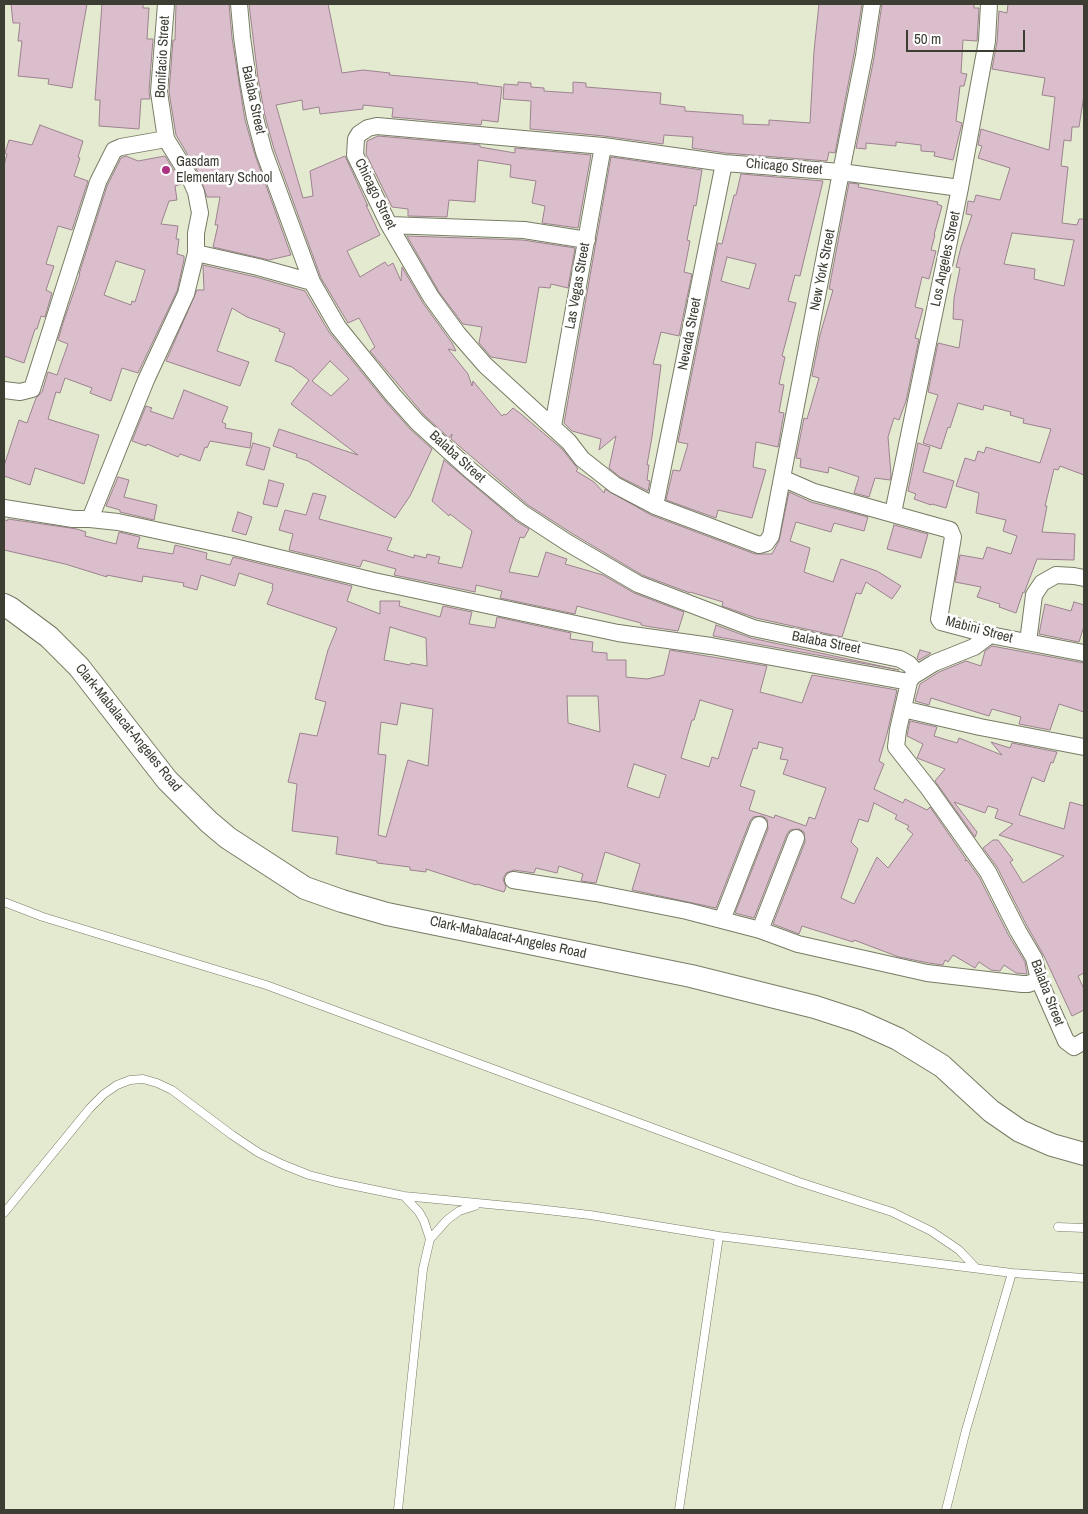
<!DOCTYPE html>
<style>
body{margin:0}
#map{position:relative;width:1088px;height:1514px;overflow:hidden;background:#e4eacf;font-family:"Archivo Narrow",sans-serif}
canvas{display:block}
.frame{position:absolute;inset:0;border:5px solid #3c3e34;pointer-events:none}
.scale{position:absolute;left:906px;top:30px;width:119px;height:22px;box-sizing:border-box;border:2px solid #3c3e34;border-top:0;padding-left:6px;font-size:15px;line-height:18px;white-space:nowrap;color:#3c3e34;-webkit-text-stroke:4px #fff;paint-order:stroke}
</style>
<div id="map">
<canvas width="1088" height="1514"></canvas>
<div class="frame"></div>
<div class="scale">50 m</div>
</div>
<script>
const context = document.querySelector('canvas').getContext('2d');
context.lineJoin = 'round';
function paint(path, color) { context.fillStyle = color; context.fill(path, 'evenodd'); }
const poly = rows => new Path2D(rows.map(r => 'M' + r).join(''));
function trace(path, color, width, dash) { context.strokeStyle = color; context.lineWidth = width; context.lineCap = dash ? 'butt' : 'round'; context.setLineDash(dash || []); context.stroke(path); }
function drawText(font, color, halo, rows, align = 'center') {
  context.font = font + ' "Archivo Narrow",sans-serif'; context.lineWidth = 5; context.setLineDash([]); context.textBaseline = 'middle'; context.strokeStyle = halo; context.fillStyle = color; for (const [text, x, y, turn = 0] of rows) {
    context.save(); context.translate(x, y); context.rotate((+turn || 0) * Math.PI / 180); context.textAlign = isNaN(turn) ? turn : align; if (halo) context.strokeText(text, 0, 0); context.fillText(text, 0, 0); context.restore();
  }
}
const building = poly([
 [11,4,87,4,72,88,48,84,49,79,18,76,22,41,18,41,20,23,13,23,11,4],
 [102,4,143,4,143,8,149,8,147,39,153,39,149,91,150,99,141,99,139,129,99,126,100,100,95,100,102,4],
 [176,4,229,4,232,38,245,120,255,155,291,255,269,260,213,247,218,225,215,225,220,197,207,197,198,172,176,135,169,92,173,40,175,40,176,4],
 [249,4,328,4,342,73,363,70,390,73,389,75,478,83,477,84,502,87,498,122,482,120,481,125,392,117,393,108,363,105,363,109,320,114,319,107,303,110,302,100,276,105,303,198,313,196,310,171,345,156,368,206,366,205,380,235,347,251,360,277,385,262,388,266,393,263,401,281,402,267,423,303,452,343,456,351,448,349,468,374,472,386,473,381,502,416,504,414,506,415,513,408,521,414,562,449,578,469,576,471,594,482,604,493,605,489,651,515,755,554,772,554,779,541,789,492,811,502,868,517,864,531,834,523,831,532,796,522,790,541,810,548,804,572,833,582,841,559,877,571,901,586,892,599,866,582,861,594,856,593,842,637,756,618,722,606,723,602,690,592,690,593,642,575,573,534,528,505,451,439,452,434,449,438,424,415,370,351,375,347,359,318,348,323,321,278,274,149,265,116,258,78,249,4],
 [819,4,862,4,854,54,835,153,829,152,827,161,725,153,692,148,693,137,664,135,663,144,604,136,530,129,531,101,503,99,504,84,518,85,518,82,531,83,531,87,544,88,544,91,573,93,573,82,586,83,586,87,661,93,660,104,685,107,685,111,743,115,743,124,769,125,769,120,810,123,814,51,819,4],
 [882,4,974,4,974,8,979,8,977,41,963,40,961,73,967,74,964,86,960,86,956,121,962,123,953,160,934,156,935,152,921,151,921,145,896,142,896,146,866,143,866,149,856,148,874,58,882,4],
 [1008,4,1084,4,1084,95,1079,127,1072,127,1071,141,1064,140,1061,166,1068,167,1062,223,1077,225,1079,219,1084,219,1084,475,1060,466,1058,470,1054,469,1045,506,1047,506,1042,532,1075,534,1074,560,1037,559,1026,588,1024,593,1023,592,1016,613,999,607,1000,604,977,597,981,587,955,582,960,555,983,559,987,547,1011,554,1017,536,1003,531,1006,520,976,513,979,493,956,486,965,458,975,461,978,451,984,453,986,447,1040,463,1051,429,1023,423,1024,419,1010,415,1011,412,984,405,983,410,958,403,950,428,948,427,941,449,923,443,938,395,928,392,938,343,959,348,963,320,953,319,954,298,960,268,956,267,961,247,972,215,966,214,968,201,974,202,976,195,1000,200,1010,168,978,158,982,146,978,145,981,129,1049,150,1055,97,1042,95,1045,78,992,69,997,42,999,11,1007,13,1008,4],
 [1012,233,1074,240,1064,286,1034,279,1035,269,1004,264,1012,233],
 [40,125,83,141,78,157,80,158,74,176,88,181,72,230,58,226,46,264,54,266,46,290,52,293,45,317,41,316,37,329,35,329,24,363,4,356,4,165,7,154,5,153,9,140,32,145,40,125],
 [378,136,480,145,480,147,515,153,515,148,591,155,578,228,542,223,545,206,532,203,536,181,510,177,511,165,478,160,475,202,449,200,447,217,408,216,408,209,392,207,366,154,367,141,378,136],
 [126,156,138,161,165,156,182,184,175,186,177,200,169,201,161,224,178,226,176,239,179,239,177,254,184,256,184,260,177,291,138,373,122,368,111,401,90,393,92,388,65,378,60,393,56,392,48,419,99,435,84,484,35,468,30,485,4,476,4,466,19,420,27,423,36,398,42,392,48,372,57,375,68,344,58,340,63,323,80,274,79,274,107,186,121,158,126,156],
 [116,261,145,270,135,302,132,301,131,305,104,295,116,261],
 [611,157,702,170,696,206,694,205,687,240,690,241,684,272,692,274,679,336,661,332,653,364,661,365,652,437,647,465,649,465,647,480,650,481,648,491,620,477,609,468,616,436,599,450,601,439,572,431,564,423,611,157],
 [741,174,823,181,800,276,795,275,788,301,796,303,782,356,785,357,779,384,784,385,779,412,784,413,778,447,756,442,753,467,766,470,752,518,718,510,716,518,666,500,673,470,680,471,688,444,678,442,718,243,722,244,734,195,736,195,741,174],
 [727,257,756,264,749,289,721,281,727,257],
 [849,183,859,184,858,187,938,202,937,204,942,206,934,235,935,235,931,250,936,251,929,279,922,277,915,307,923,309,915,338,919,339,906,401,899,420,894,418,888,437,891,475,890,480,875,478,869,497,854,493,859,477,829,467,828,473,800,467,801,459,796,458,804,418,807,419,819,378,812,376,820,335,833,290,829,289,849,183],
 [407,236,523,240,575,248,568,288,551,284,550,288,539,287,526,363,491,357,479,343,482,327,463,324,439,292,407,236],
 [203,265,256,277,305,291,329,332,386,402,410,429,432,449,410,496,395,518,308,461,296,457,297,454,273,446,279,429,358,455,291,404,309,380,292,367,275,361,285,333,279,331,280,329,247,317,232,308,217,351,249,362,240,386,166,361,197,290,204,290,203,265],
 [330,361,349,379,331,396,312,381,330,361],
 [184,390,228,407,222,422,226,424,225,428,252,433,250,448,210,441,207,448,205,447,200,461,180,454,178,457,147,444,146,446,132,441,146,406,152,408,150,411,173,419,184,390],
 [253,443,270,448,264,470,246,465,253,443],
 [918,443,930,447,923,472,954,481,946,508,932,504,931,505,914,499,916,494,908,491,918,443],
 [444,460,516,521,529,529,524,538,520,537,509,572,538,577,546,552,567,559,565,564,603,575,634,593,684,612,678,631,651,627,641,625,641,623,577,606,575,614,500,598,502,591,476,585,475,592,394,575,396,569,363,560,360,567,289,550,293,534,279,530,285,510,306,515,313,493,326,496,319,519,392,538,387,550,414,558,414,555,426,558,427,554,440,557,438,563,462,568,472,531,450,514,449,516,432,501,444,460],
 [118,477,129,480,124,497,157,505,154,520,120,512,120,510,106,506,118,477],
 [269,480,284,484,277,507,263,504,269,480],
 [238,512,252,517,246,535,232,531,238,512],
 [4,519,7,521,8,519,77,529,86,532,85,536,116,544,119,532,140,537,137,548,173,554,175,545,207,553,206,559,230,565,233,557,352,586,347,601,380,614,380,601,400,601,399,606,440,617,443,606,472,612,469,624,495,628,497,617,571,633,570,639,593,642,592,651,594,652,607,653,607,660,626,660,626,677,647,679,664,675,670,650,767,666,760,692,802,703,812,675,897,690,887,734,879,761,884,764,874,789,903,803,905,799,927,810,930,807,966,859,965,861,967,860,979,877,1009,936,1025,962,1027,974,1016,973,1004,965,1000,971,991,970,979,962,975,968,953,955,948,962,945,960,943,965,929,963,899,957,854,940,853,942,802,926,799,934,773,924,805,842,804,832,799,829,790,830,787,834,754,918,735,913,768,829,767,819,762,816,753,817,750,821,716,908,632,890,640,864,605,852,596,883,581,881,583,874,559,866,557,873,536,868,534,873,514,870,506,873,503,879,506,887,504,892,477,884,476,885,426,869,426,872,410,870,410,867,377,863,377,861,336,854,338,837,292,831,297,784,288,782,300,733,317,736,326,702,315,699,328,650,337,628,267,604,273,589,272,588,273,584,239,573,235,586,201,575,197,590,183,586,184,583,143,576,142,582,107,575,107,577,65,564,4,550,4,519],
 [390,627,426,638,427,666,411,663,410,665,384,660,390,627],
 [567,696,598,696,600,732,568,723,567,696],
 [700,700,733,710,718,759,712,757,709,767,681,758,692,720,694,720,700,700],
 [401,703,433,709,428,766,408,760,386,837,378,835,386,755,378,754,381,722,397,725,401,703],
 [759,742,783,748,780,759,788,760,783,774,826,788,815,819,809,817,806,826,775,815,774,818,749,810,755,791,740,786,753,748,757,749,759,742],
 [634,764,666,775,659,798,627,787,634,764],
 [874,803,897,815,895,819,909,826,907,829,913,834,888,868,877,857,854,904,841,898,858,849,851,842,859,819,868,822,874,803],
 [894,525,928,534,921,558,887,549,894,525],
 [1074,602,1084,605,1084,626,1079,642,1039,634,1045,604,1071,611,1074,602],
 [716,625,751,638,899,670,713,636,716,625],
 [992,646,1084,663,1084,712,1059,704,1050,730,1019,724,1021,717,992,709,989,716,931,698,929,705,915,701,920,684,939,672,966,661,981,666,985,651,992,646],
 [920,650,931,653,919,660,917,658,920,650],
 [910,721,937,727,934,736,957,743,959,738,1002,755,991,742,1010,748,1012,743,1057,752,1053,763,1051,762,1044,782,1032,777,1019,815,1064,829,1070,802,1084,806,1084,973,1078,976,1084,989,1084,1010,1072,1016,1044,956,1027,926,997,867,983,848,993,840,998,840,1013,860,1010,862,1023,883,1064,856,999,835,1013,824,995,818,998,809,988,806,985,813,954,802,977,832,975,837,935,781,945,769,917,758,923,744,907,736,910,721]
]);
const lane = poly([
 [4,902,43,917,266,985,799,1182,892,1212,931,1231,959,1250,976,1268],
 [404,1196,419,1212,424,1221,430,1239],
 [4,1213,90,1108,104,1094,117,1085,130,1080,143,1079,157,1083,172,1090,232,1135,259,1153,284,1165,309,1175,336,1182,404,1196,529,1208,590,1215,719,1236,1012,1273,1084,1278],
 [1058,1227,1084,1228],
 [398,1510,423,1269,430,1239,447,1220,459,1211,475,1206],
 [679,1510,719,1236],
 [946,1510,966,1430,1012,1273]
]);
const street = poly([
 [239,4,242,37,248,80,255,118,264,152,312,282,338,327,393,395,417,422,470,470,522,513,568,543,638,584,753,628,900,659,909,664,917,673],
 [872,4,864,56,841,172,782,478,771,536,766,543,759,545,655,506,615,485,582,459,569,442,485,365,458,334,431,297,389,225,355,155,356,139,359,134,368,128,377,126,603,146,724,163,841,172,960,188],
 [389,225,524,230,587,240],
 [196,253,258,267,312,282],
 [4,390,20,392,32,389,98,182,114,150,121,147,166,139],
 [553,426,603,146],
 [782,478,814,492,950,530,953,537,939,619,941,622,990,635,1084,653],
 [655,506,724,163],
 [4,508,73,519,90,519,118,522,234,547,374,581,618,633,711,646,909,682,898,730,896,747,929,789,988,872,1018,931,1034,958,1039,980,1066,1041,1074,1047,1084,1041],
 [893,513,960,188,987,41,989,4],
 [90,519,146,380,186,294,196,253,196,233,200,213,196,192,189,176,166,139,159,92,166,4],
 [1028,642,1034,595,1042,583,1056,575,1074,576,1084,578],
 [910,680,913,676,934,663,974,647,990,635],
 [903,709,980,727,1084,747],
 [513,880,596,893,687,911,760,930,798,944,927,973,1022,984,1028,984,1039,980],
 [722,920,759,825],
 [760,930,796,838]
]);
const secondary = poly([
 [4,605,10,608,49,637,79,667,167,780,209,822,228,838,305,888,342,901,387,914,691,976,815,1007,858,1021,898,1039,942,1066,991,1111,1020,1131,1052,1145,1084,1154]
]);
const markers = [
 [166,170,5,"#ae3080"]
];
const streetNames = [
 ["Bonifacio Street",163,57,-87],
 ["Balaba Street",253,100,78],
 ["Chicago Street",784,167,5],
 ["Chicago Street",375,194,64],
 ["Los Angeles Street",946,259,-78],
 ["New York Street",823,270,-79],
 ["Las Vegas Street",578,286,-80],
 ["Nevada Street",690,334,-79],
 ["Balaba Street",457,457,42],
 ["Mabini Street",979,630,15],
 ["Balaba Street",826,643,11],
 ["Clark-Mabalacat-Angeles Road",128,728,51],
 ["Clark-Mabalacat-Angeles Road",508,938,12],
 ["Balaba Street",1047,993,69]
];
const poiNames = [
 ["Gasdam",176,162],
 ["Elementary School",176,178]
];
paint(building, '#dabecc');
trace(building, '#9c828f', 1);
trace(lane, '#777c65', 9);
trace(street, '#777c65', 18);
trace(secondary, '#777c65', 24);
trace(lane, '#fff', 8);
trace(street, '#fff', 16);
trace(secondary, '#fff', 22);
for (const [x, y, r, color] of markers) { const dot = new Path2D(); dot.arc(x, y, r, 0, 2 * Math.PI); context.fillStyle = color; context.fill(dot); trace(dot, '#fff', 2); }
drawText('14px', '#3c3e34', '#fff', streetNames);
drawText('14px', '#3c3e34', '#fff', poiNames, 'left');
</script>
